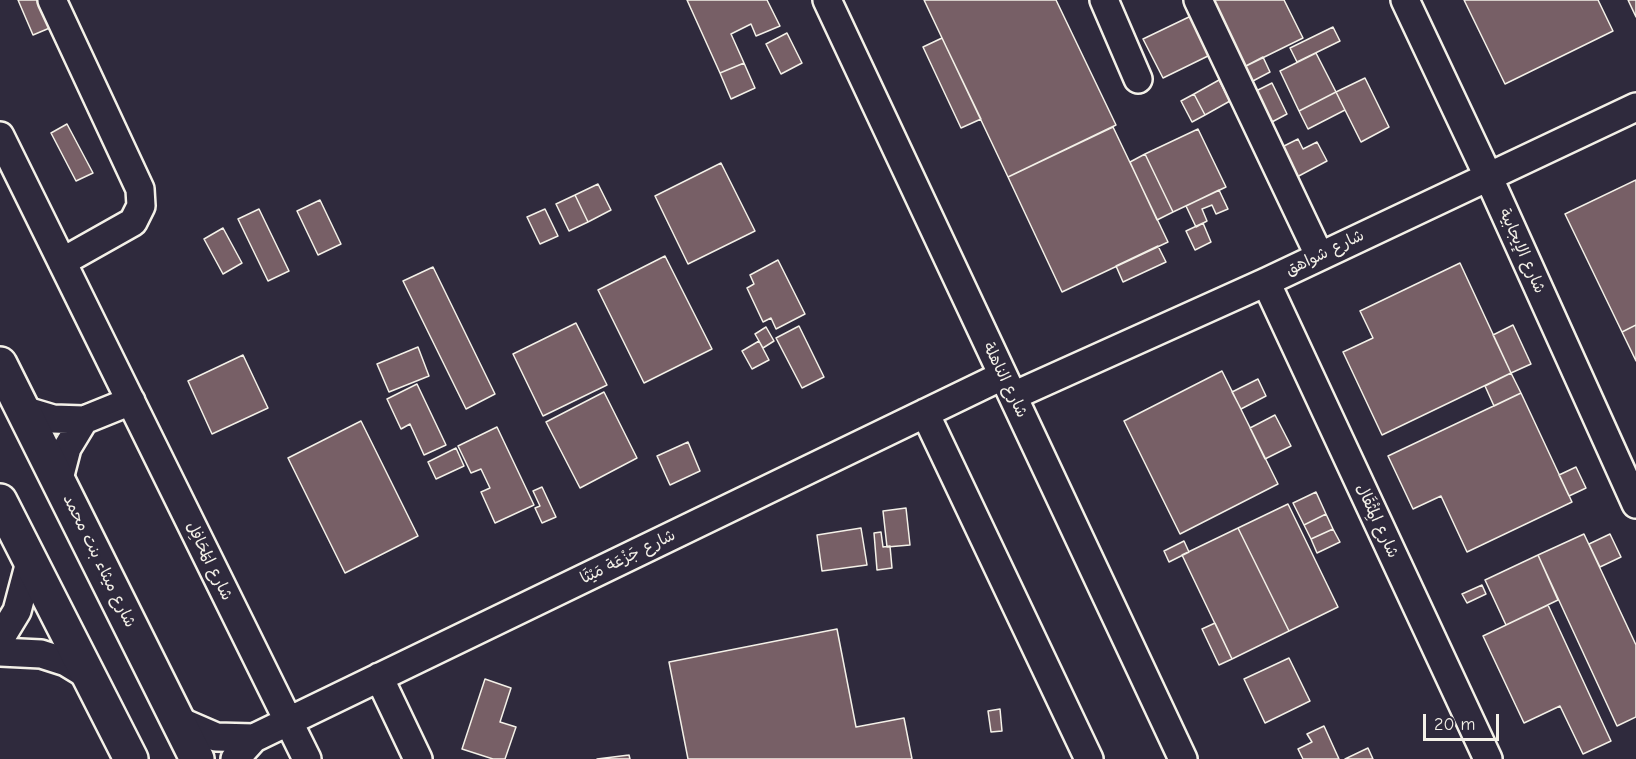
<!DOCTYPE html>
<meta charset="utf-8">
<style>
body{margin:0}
#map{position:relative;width:1636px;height:759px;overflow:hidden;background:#2f2a3d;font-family:"Comic Neue",sans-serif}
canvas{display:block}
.scale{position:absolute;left:1423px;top:714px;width:76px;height:27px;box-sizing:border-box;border:3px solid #f4f1e8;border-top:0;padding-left:8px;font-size:18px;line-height:21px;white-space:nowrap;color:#f4f1e8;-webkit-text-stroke:4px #2f2a3d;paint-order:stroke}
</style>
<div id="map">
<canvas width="1636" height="759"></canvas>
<div class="scale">20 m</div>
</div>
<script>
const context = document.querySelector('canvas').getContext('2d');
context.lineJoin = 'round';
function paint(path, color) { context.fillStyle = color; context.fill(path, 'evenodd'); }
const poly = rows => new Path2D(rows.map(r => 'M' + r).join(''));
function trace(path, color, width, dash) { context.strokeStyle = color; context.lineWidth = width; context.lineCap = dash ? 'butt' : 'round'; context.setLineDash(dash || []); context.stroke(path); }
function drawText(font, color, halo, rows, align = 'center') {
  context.font = font + ' "Comic Neue","Playpen Sans Arabic",sans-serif'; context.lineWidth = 4.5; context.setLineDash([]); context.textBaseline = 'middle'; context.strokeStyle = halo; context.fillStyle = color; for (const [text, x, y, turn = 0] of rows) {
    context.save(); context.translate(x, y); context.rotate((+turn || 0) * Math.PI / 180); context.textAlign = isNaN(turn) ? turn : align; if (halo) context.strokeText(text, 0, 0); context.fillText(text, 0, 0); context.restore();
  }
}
const building = poly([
 [18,0,40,0,52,27,33,35,18,0],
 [687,0,767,0,780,26,756,36,751,24,731,34,744,63,720,73,687,0],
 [924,0,1056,0,1116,125,1008,177,924,0],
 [1211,0,1284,0,1303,38,1244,67,1211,0],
 [1464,0,1598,0,1613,31,1505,84,1464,0],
 [1628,0,1636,0,1636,17,1628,0],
 [1191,16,1210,55,1163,78,1143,39,1191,16],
 [1333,27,1340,41,1297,62,1290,48,1333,27],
 [787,33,802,63,781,74,766,44,787,33],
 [942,38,981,119,961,128,923,47,942,38],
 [1316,53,1336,92,1299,111,1280,71,1316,53],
 [1263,57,1270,72,1251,82,1244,67,1263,57],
 [744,63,755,88,731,99,720,73,744,63],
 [1365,78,1389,127,1361,142,1336,92,1365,78],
 [1219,80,1230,101,1205,115,1194,94,1219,80],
 [1272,83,1287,114,1270,123,1254,92,1272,83],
 [1336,92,1345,110,1308,129,1299,111,1336,92],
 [1194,94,1205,115,1192,122,1181,101,1194,94],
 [67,124,93,173,76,181,51,133,67,124],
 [1113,127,1168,242,1062,292,1008,177,1113,127],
 [1198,129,1226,187,1173,212,1145,154,1198,129],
 [1298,139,1303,149,1317,142,1327,161,1295,178,1280,148,1298,139],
 [1145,154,1173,212,1157,220,1130,162,1145,154],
 [721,163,755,231,688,264,655,196,721,163],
 [1636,180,1636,325,1622,332,1565,214,1636,180],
 [598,184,611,210,588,222,575,195,598,184],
 [1219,190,1228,209,1216,214,1212,205,1202,209,1207,221,1196,227,1186,206,1219,190],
 [575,195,588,222,569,231,556,204,575,195],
 [320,200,341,244,318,255,297,211,320,200],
 [259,209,289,271,268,281,238,219,259,209],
 [545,209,558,236,540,244,527,217,545,209],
 [1203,223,1211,242,1195,250,1186,231,1203,223],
 [223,228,242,263,223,274,204,239,223,228],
 [1158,246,1166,262,1123,282,1116,266,1158,246],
 [665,256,712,349,644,383,598,290,665,256],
 [778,260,805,314,776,329,771,318,763,322,747,288,754,284,750,275,778,260],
 [1460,263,1511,373,1382,435,1343,352,1373,338,1360,311,1460,263],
 [433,267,495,394,466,409,403,281,433,267],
 [576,323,607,385,543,416,513,354,576,323],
 [1513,325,1531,364,1511,373,1493,335,1513,325],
 [1636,325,1636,361,1622,332,1636,325],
 [799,326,824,377,802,388,776,338,799,326],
 [766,327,774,341,763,348,755,334,766,327],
 [759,341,769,360,752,369,742,351,759,341],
 [418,347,429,376,389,392,377,364,418,347],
 [243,355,268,408,212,434,188,381,243,355],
 [1222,371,1278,484,1180,534,1124,421,1222,371],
 [1511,373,1521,393,1494,406,1485,386,1511,373],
 [1258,379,1266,396,1241,409,1232,392,1258,379],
 [417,384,446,445,424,455,410,424,401,429,387,399,417,384],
 [604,392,637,458,580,488,546,422,604,392],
 [1521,393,1572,502,1467,552,1441,496,1413,509,1388,456,1521,393],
 [1275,415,1291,446,1265,459,1250,428,1275,415],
 [361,421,418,536,345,573,288,458,361,421],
 [497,427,534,505,495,523,481,492,490,488,481,469,471,473,458,446,497,427],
 [688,442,700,471,670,485,657,456,688,442],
 [456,448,464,466,436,479,428,462,456,448],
 [1576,467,1586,488,1569,496,1559,475,1576,467],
 [542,487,556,517,542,523,535,508,540,506,533,491,542,487],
 [1316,492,1326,514,1304,525,1293,503,1316,492],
 [1288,504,1338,607,1289,631,1238,528,1288,504],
 [906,508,910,545,887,547,883,511,906,508],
 [1326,514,1333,529,1311,539,1304,525,1326,514],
 [861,528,867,565,822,571,817,535,861,528],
 [1238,528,1289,631,1232,659,1182,555,1238,528],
 [1333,529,1340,542,1317,553,1311,539,1333,529],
 [881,532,883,547,890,546,892,568,877,570,874,533,881,532],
 [1584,534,1636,645,1636,717,1617,726,1538,555,1584,534],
 [1610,534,1621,557,1600,567,1589,544,1610,534],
 [1184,541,1189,552,1169,562,1164,551,1184,541],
 [1538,555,1558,600,1506,625,1485,580,1538,555],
 [1482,585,1486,594,1467,603,1462,594,1482,585],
 [1548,605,1611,741,1583,754,1560,706,1524,723,1483,636,1548,605],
 [1215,623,1232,659,1219,665,1202,629,1215,623],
 [837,629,856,727,904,718,912,759,688,759,669,662,837,629],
 [1289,658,1310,701,1265,723,1244,679,1289,658],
 [485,679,511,688,500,722,516,727,505,759,493,759,462,749,485,679],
 [1000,709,1002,731,991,732,988,711,1000,709],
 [1324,726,1339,759,1303,759,1298,749,1312,742,1307,734,1324,726],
 [1368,748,1373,759,1345,759,1368,748],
 [629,755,630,759,597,759,629,755]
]);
const minor = poly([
 [52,0,140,189,141,206,133,222,62,262],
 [827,0,1183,759],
 [1104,0,1138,79],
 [1198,0,1319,255],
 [1405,0,1488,176,1636,504],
 [0,136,307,759],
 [1266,282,1488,759],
 [1013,396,1266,282,1636,107],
 [23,410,53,419,84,420,131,401],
 [925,413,1089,759],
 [59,479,67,448,84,420],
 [0,639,17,611,30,562],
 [0,652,41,654,66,662,89,676],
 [379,677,418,759],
 [179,721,216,737,254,738],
 [235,759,254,738,1002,376]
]);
const major = poly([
 [0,364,197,759],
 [0,501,131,759]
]);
const streetNames = [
 ["شارع الإيجابية",1522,251,66],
 ["شارع شواهق",1325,253,-26],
 ["شارع الناهلة",1005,380,64],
 ["شارع المِثْقَال",1377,521,65],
 ["شارع جَزْعَة مَيْثَا",628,557,-26],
 ["شارع ميثاء بنت محمد",99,561,64],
 ["شارع المَحَافِل",209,561,64]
];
paint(building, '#775f66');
trace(building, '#f4f1e8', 1.5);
trace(minor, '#f4f1e8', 32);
trace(major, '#f4f1e8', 38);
trace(minor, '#2f2a3d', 27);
trace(major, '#2f2a3d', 33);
drawText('16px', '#f4f1e8', '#2f2a3d', streetNames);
</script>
